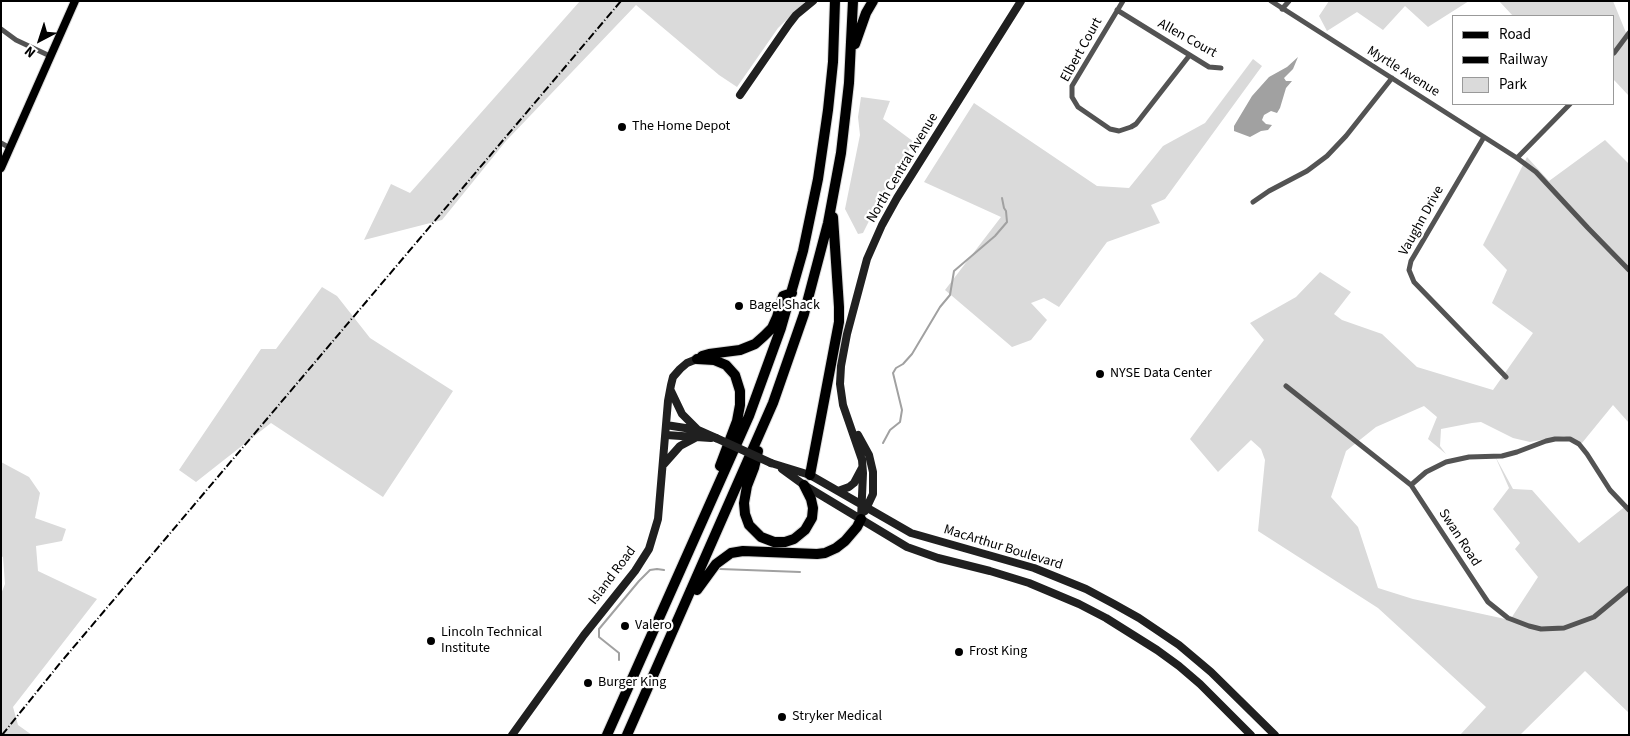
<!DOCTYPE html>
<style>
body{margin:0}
#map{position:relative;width:1630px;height:736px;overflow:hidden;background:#fff;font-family:"Source Sans 3",sans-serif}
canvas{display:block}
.frame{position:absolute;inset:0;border:2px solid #000;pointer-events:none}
.legend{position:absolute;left:1452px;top:15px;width:162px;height:90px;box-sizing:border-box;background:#fff;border:1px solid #999;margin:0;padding:6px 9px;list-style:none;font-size:15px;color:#000}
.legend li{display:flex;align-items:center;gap:10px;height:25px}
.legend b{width:25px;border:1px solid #999}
.north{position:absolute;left:15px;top:15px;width:50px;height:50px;-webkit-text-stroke:4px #fff;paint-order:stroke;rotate:220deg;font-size:14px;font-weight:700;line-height:20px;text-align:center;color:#000}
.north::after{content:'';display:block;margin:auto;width:18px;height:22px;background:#000;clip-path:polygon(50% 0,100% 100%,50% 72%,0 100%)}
</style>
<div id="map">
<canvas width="1630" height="736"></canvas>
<div class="frame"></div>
<ul class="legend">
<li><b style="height:6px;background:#000"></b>Road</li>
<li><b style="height:6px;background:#000"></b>Railway</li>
<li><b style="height:14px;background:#dadada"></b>Park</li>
</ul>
<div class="north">N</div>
</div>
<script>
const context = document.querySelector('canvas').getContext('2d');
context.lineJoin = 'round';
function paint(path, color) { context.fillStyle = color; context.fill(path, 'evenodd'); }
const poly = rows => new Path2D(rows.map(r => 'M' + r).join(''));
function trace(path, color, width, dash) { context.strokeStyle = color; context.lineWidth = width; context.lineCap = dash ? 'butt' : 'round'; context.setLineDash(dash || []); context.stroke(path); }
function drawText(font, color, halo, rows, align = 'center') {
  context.font = font + ' "Source Sans 3",sans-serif'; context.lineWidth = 4.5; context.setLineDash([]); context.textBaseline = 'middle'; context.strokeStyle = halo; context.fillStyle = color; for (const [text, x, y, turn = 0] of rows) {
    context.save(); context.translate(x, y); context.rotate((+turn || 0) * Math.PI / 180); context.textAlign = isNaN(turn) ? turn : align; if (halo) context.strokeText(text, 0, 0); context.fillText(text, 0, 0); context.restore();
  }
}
const green = poly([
 [580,1,806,1,778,28,737,87,719,75,636,5,506,141,442,220,364,240,391,184,410,193],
 [1329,1,1469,1,1428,27,1405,6,1383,30,1357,12,1327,31,1319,16],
 [1499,1,1613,1,1629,40,1629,96,1614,80,1614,16,1513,16],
 [1253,59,1262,66,1165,199,1151,205,1160,223,1107,242,1059,307,1044,298,1031,303,1047,320,1031,340,1012,347,945,290,1001,217,924,182,974,103,1097,186,1129,188,1163,146,1205,123],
 [861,97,890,101,883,119,914,142,883,193,863,233,858,234,845,209,860,135,858,117],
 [1605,140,1629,164,1629,423,1613,405,1582,443,1564,436,1530,442,1513,438,1481,422,1472,423,1441,429,1440,446,1446,454,1428,439,1437,417,1424,406,1376,427,1346,451,1331,497,1358,527,1378,588,1413,599,1510,620,1538,577,1515,549,1520,543,1493,509,1509,488,1495,456,1513,489,1532,490,1579,543,1627,505,1629,507,1629,713,1585,671,1520,735,1460,735,1486,707,1378,608,1258,531,1265,460,1261,449,1251,440,1218,472,1190,439,1264,340,1250,323,1296,297,1320,272,1351,292,1334,314,1342,320,1382,334,1417,367,1493,390,1533,333,1492,303,1507,270,1483,245,1527,157,1549,181],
 [322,287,337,296,370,338,453,391,383,497,271,423,196,482,179,470,261,349,276,349],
 [1,462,29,477,40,493,35,518,66,529,62,541,36,546,38,571,97,599,13,707,18,725,32,735,1,735,1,594,5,584,3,557,1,556]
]);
const water = poly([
 [1298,57,1293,69,1284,78,1286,81,1292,81,1286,88,1280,108,1277,113,1271,111,1264,115,1262,120,1266,124,1272,125,1268,130,1261,131,1250,137,1234,131,1234,126,1252,96,1269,77,1287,67]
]);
const stream = poly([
 [883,443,890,430,900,422,902,410,893,373,896,368,903,364,912,354,940,307,950,295,954,271,995,236,1007,222,1006,211,1004,208,1002,198],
 [720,569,800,572],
 [619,660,619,653,599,637,599,629,639,581,650,570,657,569,664,570]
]);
const street = poly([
 [1123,1,1072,86,1072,97,1078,107,1110,129,1119,131,1131,127,1136,124,1189,56],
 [1271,1,1517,158,1536,172,1588,228,1629,270],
 [1282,9,1289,1],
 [1117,10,1209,67,1221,68],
 [1,29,16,40,50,56],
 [1614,53,1629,33],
 [1484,137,1411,261,1409,270,1414,282,1506,377],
 [1,143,10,148],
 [1517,158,1570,104],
 [1253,202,1269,191,1307,171,1327,156,1346,136,1392,78],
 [1286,386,1411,485,1478,587,1488,602,1508,618,1529,626,1541,629,1564,628,1594,617,1629,588],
 [1411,485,1426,472,1446,462,1469,457,1502,456,1517,452,1546,441,1555,439,1570,439,1579,444,1587,454,1610,490,1629,510]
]);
const secondary = poly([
 [740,95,789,24,796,15,813,1],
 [671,391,682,414,698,430],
 [666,425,698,430,716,438],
 [666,435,711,438],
 [858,435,869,455,873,472,873,494,865,511],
 [771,463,810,475,911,533,1034,568,1086,589,1114,604,1139,618,1179,645,1211,672,1275,735],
 [664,464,680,446,695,438],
 [782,469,804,485,907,547,938,558,990,571,1029,583,1079,604,1106,618,1157,650,1179,666,1200,684,1251,735],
 [838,491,849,487,854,483,862,468],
 [861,519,863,473,862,460,843,405,840,384,841,366,847,334,867,259,882,225,897,198,1021,1],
 [512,735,584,635,635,571,649,549,658,519,668,401,671,385,673,377,680,369,687,363,697,359]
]);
const primary = poly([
 [1,168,75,1]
]);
const highway = poly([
 [855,44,866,13,873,1],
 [702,356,709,354,740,350,755,344,764,336,772,328,777,317,783,296,792,293],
 [697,359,714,360,726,365,735,375,740,391,740,405,737,421,720,466],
 [758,451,754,468,747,486,744,503,745,514,749,525,761,537,774,542,785,542,794,539,805,530,812,518,813,508,811,499,804,485],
 [810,475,839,322,839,307,833,217],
 [697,590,716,564,731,553,743,551,817,554,825,553,836,548,845,541,857,527,861,519],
 [607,735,749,416,781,328,803,251,818,179,828,110,833,62,835,1],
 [627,735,773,403,804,314,828,223,841,153,849,83,853,1]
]);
const rail = poly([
 [2,735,61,662,621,1]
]);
const secondaryBridge = poly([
 [716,438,771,463]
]);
const markers = [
 [622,127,5,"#000"],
 [739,306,5,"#000"],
 [1100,374,5,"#000"],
 [625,626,5,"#000"],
 [431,641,5,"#000"],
 [959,652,5,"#000"],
 [588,683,5,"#000"],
 [782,717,5,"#000"]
];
const streetNames = [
 ["Allen Court",1187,39,29],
 ["Elbert Court",1082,50,-61],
 ["Myrtle Avenue",1403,72,32],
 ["North Central Avenue",903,168,-59],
 ["Vaughn Drive",1422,221,-61],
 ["Swan Road",1459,538,57],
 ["MacArthur Boulevard",1003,548,17],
 ["Island Road",613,576,-53]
];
const poiNames = [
 ["The Home Depot",632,127],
 ["Bagel Shack",749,306],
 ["NYSE Data Center",1110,374],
 ["Valero",635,626],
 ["Lincoln Technical",441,633],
 ["Institute",441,649],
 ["Frost King",969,652],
 ["Burger King",598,683],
 ["Stryker Medical",792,717]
];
paint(green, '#dadada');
paint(water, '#a1a1a1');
trace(stream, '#a1a1a1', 2);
trace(primary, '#dbdbdb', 10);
trace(highway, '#dbdbdb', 12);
trace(street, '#535353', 5);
trace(secondary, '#202020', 8);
trace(primary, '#000', 8);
trace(highway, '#000', 10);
trace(rail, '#000', 2, [8, 2.5, 1, 2.5]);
trace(secondaryBridge, '#202020', 8);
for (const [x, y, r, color] of markers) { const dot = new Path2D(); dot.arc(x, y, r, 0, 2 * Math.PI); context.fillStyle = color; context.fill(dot); trace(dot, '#fff', 2); }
drawText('14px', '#000', '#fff', streetNames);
drawText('14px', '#000', '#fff', poiNames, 'left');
</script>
